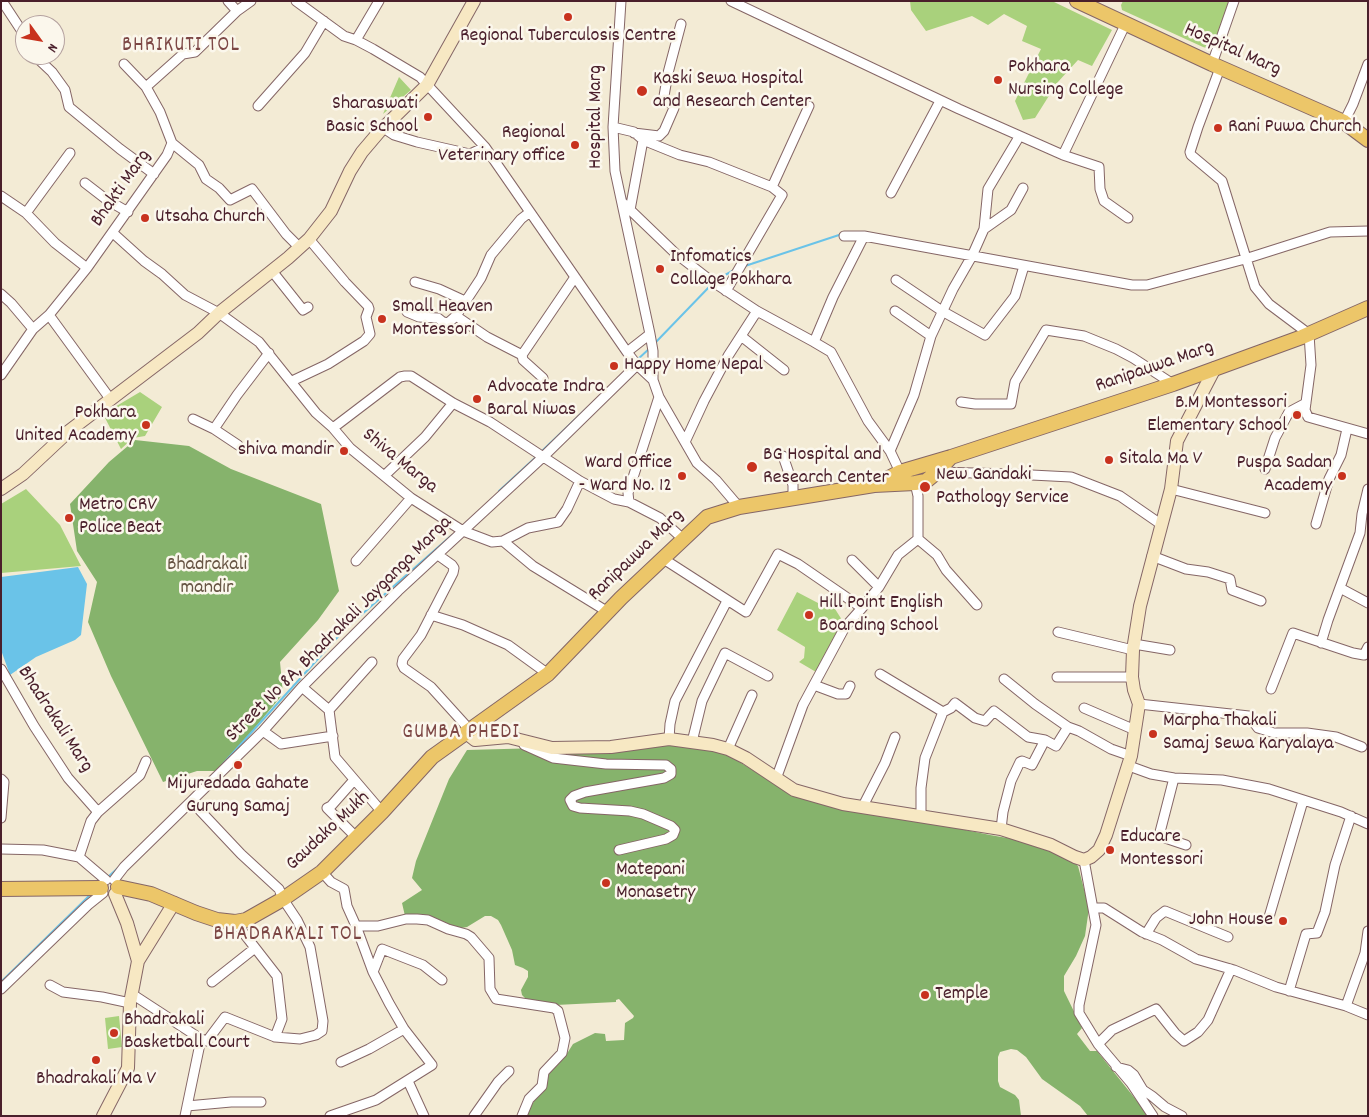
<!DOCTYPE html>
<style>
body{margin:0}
#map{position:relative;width:1369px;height:1117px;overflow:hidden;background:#f3ebd5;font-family:Dekko,sans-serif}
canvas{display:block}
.frame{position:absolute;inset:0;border:2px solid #4a1f2b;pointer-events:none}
.north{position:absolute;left:15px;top:15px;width:50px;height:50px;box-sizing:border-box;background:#fbf7ec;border:1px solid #b4a19f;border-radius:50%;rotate:122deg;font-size:14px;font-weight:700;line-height:20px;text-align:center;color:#4a1f2b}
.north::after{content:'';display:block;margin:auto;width:18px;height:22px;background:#c8321e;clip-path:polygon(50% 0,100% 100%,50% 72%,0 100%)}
</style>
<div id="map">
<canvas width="1369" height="1117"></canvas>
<div class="frame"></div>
<div class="north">N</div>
</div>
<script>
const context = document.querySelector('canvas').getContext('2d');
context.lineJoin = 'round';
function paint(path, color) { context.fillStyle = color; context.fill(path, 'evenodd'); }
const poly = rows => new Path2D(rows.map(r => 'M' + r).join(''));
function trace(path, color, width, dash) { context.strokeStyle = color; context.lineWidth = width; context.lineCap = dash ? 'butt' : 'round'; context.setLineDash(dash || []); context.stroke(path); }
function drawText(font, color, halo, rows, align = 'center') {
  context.font = font + ' Dekko,sans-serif'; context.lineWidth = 5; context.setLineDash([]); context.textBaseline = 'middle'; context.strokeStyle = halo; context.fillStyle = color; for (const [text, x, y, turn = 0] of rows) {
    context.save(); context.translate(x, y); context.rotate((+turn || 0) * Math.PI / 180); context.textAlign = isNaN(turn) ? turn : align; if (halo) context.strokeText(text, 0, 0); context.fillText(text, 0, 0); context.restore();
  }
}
const green = poly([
 [910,1,1052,1,1112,30,1092,66,1078,60,1057,83,1035,118,1023,120,1015,101,1041,49,1022,41,1027,26,1004,14,988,25,972,16,926,31,911,10],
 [1123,1,1234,1,1213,50,1203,47,1122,10,1121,5],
 [399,77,411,90,383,114],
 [140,392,162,407,145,436,133,438,121,449,103,414],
 [26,489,60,525,81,566,1,573,1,504],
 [797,592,818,603,824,604,830,601,842,620,841,630,816,672,799,662,804,658,805,647,777,630],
 [119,1016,122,1047,108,1049,105,1018]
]);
const forest = poly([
 [135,440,189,446,231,469,321,504,339,591,318,620,280,662,283,694,219,771,197,771,163,782,111,676,88,622,97,582,77,551,70,504,109,462],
 [667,741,717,748,791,794,990,835,1030,842,1066,856,1078,866,1089,908,1085,936,1076,956,1064,976,1064,991,1082,1028,1077,1034,1090,1051,1097,1051,1149,1116,1088,1116,1080,1106,1042,1079,1026,1057,1017,1050,1011,1049,1000,1052,998,1057,998,1081,1000,1087,1015,1095,1019,1100,1021,1116,524,1116,539,1094,545,1088,549,1074,562,1057,568,1052,573,1044,595,1033,605,1034,606,1041,624,1040,625,1023,633,1018,634,1016,619,999,616,1000,616,1002,556,1005,527,1000,522,995,521,990,528,977,528,971,523,968,515,965,512,950,501,925,498,920,491,916,485,916,467,927,456,929,405,916,402,903,422,890,412,878,416,861,449,779,467,750,615,746]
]);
const water = poly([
 [78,567,87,584,81,635,75,640,36,657,10,675,1,650,1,577]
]);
const stream = poly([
 [745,266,842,234],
 [716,280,736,269],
 [655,343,711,285],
 [637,360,650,348],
 [541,452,588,407],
 [499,491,536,457],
 [222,765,344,630,452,535],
 [108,877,119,867],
 [1,982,91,894]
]);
const minor = poly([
 [2,1,25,36],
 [228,1,237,11],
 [296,1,344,36,356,40,373,49,420,77,485,147,627,352,637,365,653,380,659,397,697,463,716,480,739,507],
 [621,1,613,127,615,171,650,334,653,351,653,380],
 [731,1,959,109,1063,155,1125,25],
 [356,40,379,1],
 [34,55,52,72,65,90,69,107,120,149,154,174],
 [124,64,146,87],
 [1212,64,1234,1],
 [1220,68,1198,127,1190,152,1191,155,1222,181,1255,287,1269,304,1309,334,1311,365,1305,410,1308,417,1368,434],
 [258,106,305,53,324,21],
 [1344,122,1353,104,1368,64],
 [387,125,388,131,394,135,417,142,470,154,485,147],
 [613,127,634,132,643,140,680,155,709,162,772,187,782,195,726,291],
 [634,133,659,136,664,131,674,108,672,104,665,100,664,96,668,73,681,24],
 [172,143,199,165,206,179,219,188,230,200,252,189,286,234,300,248],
 [1063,155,1099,167,1100,189,1104,201,1128,218],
 [85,183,107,200,128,212],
 [772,187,809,106],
 [891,193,940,101],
 [1,196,26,213,55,243,87,268],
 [623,203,675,253,710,280,757,311,814,342,833,297,864,236],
 [630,210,643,140],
 [26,213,70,153],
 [984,229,1011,210,1023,188],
 [113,233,144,261,162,274,185,295,219,313,259,342,316,413,333,428,350,448,411,498,463,531,492,542,503,541,528,528,558,522,567,509,580,481],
 [844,236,864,236,1132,285,1147,285,1245,259,1330,232,1368,231],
 [272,271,303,310,308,307],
 [896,280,942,311,985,335,1015,296,1024,266],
 [415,282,439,289,465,301],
 [1,294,11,303,33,329],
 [895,311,931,336],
 [407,312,419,317,438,318,443,322,448,323,456,316,481,278,491,255,521,219,530,212],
 [49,315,111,400],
 [456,316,487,337,522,355,523,360,543,378],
 [741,336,784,370],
 [814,342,831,352,868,421,890,451,900,472],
 [627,352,650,334],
 [522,355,575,277],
 [1,375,33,329,49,315,87,268,167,155,172,143,160,112,146,87,183,54,195,52,237,11,251,1],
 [292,381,328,364,364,341,370,334,366,317,369,309,368,306,345,282,309,239],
 [961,402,975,404,1011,404,1015,382,1046,330,1084,336,1116,349,1133,358,1173,384],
 [193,419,214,429,237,395,269,353],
 [333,428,400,377,405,376,411,376,453,403,490,422,580,481,614,499,629,502,660,518,683,539],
 [214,429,238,445],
 [685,442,704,401,728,356,757,311],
 [890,451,914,395,931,336,953,289,972,256,984,229,988,189,1019,137],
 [783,456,793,485,793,500],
 [1265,469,1275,438,1289,412,1306,403],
 [937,472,1012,474,1071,477,1120,496,1162,525],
 [384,476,425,437,453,403],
 [915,483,918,496,918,539,937,555,946,570,977,605],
 [1171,489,1265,513],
 [629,502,628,493,659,397],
 [1316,524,1329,479,1341,455,1347,429],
 [503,541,533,566,608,612],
 [438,555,452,565,454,568,453,573,421,635,403,659,402,664,404,668,431,687,469,729],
 [1152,556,1186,569,1208,572,1230,579,1232,590,1261,601],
 [662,558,746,612,778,554,798,564,862,608],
 [852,560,879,587],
 [356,561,411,498],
 [1340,588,1368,603],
 [431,615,463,625,508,645,548,674],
 [1058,632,1133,650],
 [1321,643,1328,620,1360,533,1362,514,1368,489],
 [1134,644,1170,650],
 [1,669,34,726,68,778,98,812],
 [880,674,943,712,925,758,921,788,921,817],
 [1057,677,1132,677],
 [1004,679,1035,704,1068,727,1079,731,1111,749,1131,756],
 [814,685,838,694,846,694,850,686],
 [302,687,329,710,335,757,382,812],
 [1271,689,1293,633,1353,653,1364,655,1368,647],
 [1139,704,1249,716,1258,728,1274,733,1307,733,1336,737,1362,747],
 [1084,708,1135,730],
 [329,710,372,662],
 [943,712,951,708,955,703,975,718,985,721,994,711,1028,737,1045,740],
 [263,731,281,744,333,736],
 [669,739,670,724,675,701,727,601],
 [692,742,702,701,725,653,768,676],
 [524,745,553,758,606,764,666,765,671,769,671,774,664,778,585,792,574,796,570,800,573,806,580,808,630,811,643,814,671,826,675,830,673,835,666,839,619,850],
 [728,749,752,695],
 [1129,766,1151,774,1174,778,1222,780,1269,789,1341,812,1368,824],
 [1174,778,1159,836,1186,845],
 [1,779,4,782,1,818],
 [776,779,803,705,845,627,862,608,879,587,898,555,918,539],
 [354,780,331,806,327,808,356,837],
 [863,806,885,763,895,737],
 [1001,829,1003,812,1011,781,1020,762,1022,761,1032,765,1045,740,1056,746,1068,727],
 [1,849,43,850,79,857,106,880],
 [79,857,91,821,98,812,140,775,146,761],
 [1084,860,1096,925,1079,1005,1079,1013,1098,1044,1131,1083,1153,1116],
 [322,872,331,882,344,889,347,906,356,926,378,926,406,919,417,919,428,920,448,929,466,934,471,937,489,958,490,989,496,999,554,1008,558,1011,565,1038,562,1053,544,1072,542,1086,529,1099,522,1116],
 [114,880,124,867,263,731,302,687,398,591,543,457,637,365],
 [1093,908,1104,908,1142,932,1162,940,1196,959,1234,970,1276,987,1346,1006,1368,1015],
 [1269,917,1303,801],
 [235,922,277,976,282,1019,275,1037],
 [1146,934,1156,918,1165,911,1228,937],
 [373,972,382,949,423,965,442,980],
 [212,982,255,948],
 [50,985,63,992,102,997,130,1003],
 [1,989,88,905,103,893],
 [1289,991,1306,934,1317,933,1325,912,1335,865,1351,816],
 [132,994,201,1039,207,1041,225,1017,275,1037,300,1039,316,1035,322,1031,323,1021,310,947,297,920,283,899,279,889,241,854,192,802],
 [1346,1006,1365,953,1368,931],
 [1098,1044,1112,1030,1156,1009,1175,1033,1184,1041,1198,1032,1208,1020,1231,969],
 [341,1062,369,1049,404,1029],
 [1116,1067,1128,1070,1134,1075,1143,1090,1152,1096,1165,1107,1182,1116],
 [408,1081,424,1116],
 [187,1106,231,1102,261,1102],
 [185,1116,201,1039],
 [330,1116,376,1100,432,1065,404,1029,389,1003,373,972,356,926],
 [474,1116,498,1082,509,1071]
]);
const secondary = poly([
 [1,489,23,474,69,431,198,333,219,313,288,258,309,239,331,211,350,171,362,152,379,132,427,85,474,1],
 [465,732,475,740,508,737,552,748,611,747,669,739,713,745,728,749,746,758,794,790,843,804,1001,829,1051,845,1075,857,1084,860,1091,857,1099,850,1106,835,1131,756,1139,704,1134,690,1132,677,1133,650,1140,606,1171,489,1177,441,1215,368],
 [115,894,127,923,138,961],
 [103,1116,128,1068,130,1003,138,961,174,903]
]);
const primary = poly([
 [1077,1,1212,64,1344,122,1368,140],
 [879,483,900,472,951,457,1173,384,1302,337,1368,308],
 [118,887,151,894,196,913,217,920,235,922,246,920,283,899,322,872,382,812,432,757,548,674,621,598,707,517,739,507,874,485,915,483,926,481,937,472,951,457],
 [1,889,101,888]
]);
const markers = [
 [568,17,5,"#c8321e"],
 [998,80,5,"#c8321e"],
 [642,91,6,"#c8321e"],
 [428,117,5,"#c8321e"],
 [1218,128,5,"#c8321e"],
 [575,145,5,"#c8321e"],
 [145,218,5,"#c8321e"],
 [660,269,5,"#c8321e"],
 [382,319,5,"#c8321e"],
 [614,366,5,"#c8321e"],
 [477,399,5,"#c8321e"],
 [1297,415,5,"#c8321e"],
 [146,425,5,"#c8321e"],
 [344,451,5,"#c8321e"],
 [1109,460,5,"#c8321e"],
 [752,467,6,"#c8321e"],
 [682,476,5,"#c8321e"],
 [1342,476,5,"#c8321e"],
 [925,487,6,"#c8321e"],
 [69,518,5,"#c8321e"],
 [809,615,5,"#c8321e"],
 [1153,734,5,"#c8321e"],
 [238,765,5,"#c8321e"],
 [1110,850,5,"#c8321e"],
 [606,883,5,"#c8321e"],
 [1283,921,5,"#c8321e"],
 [925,995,5,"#c8321e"],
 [114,1033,5,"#c8321e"],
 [96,1060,5,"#c8321e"]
];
const poiNames = [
 ["Regional Tuberculosis Centre",568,37,"center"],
 ["Pokhara",1008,68],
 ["Nursing College",1008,91],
 ["Kaski Sewa Hospital",653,80],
 ["and Research Center",653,103],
 ["Sharaswati",418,105,"right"],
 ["Basic School",418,128,"right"],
 ["Rani Puwa Church",1228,128],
 ["Regional",565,134,"right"],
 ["Veterinary office",565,157,"right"],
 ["Utsaha Church",155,218],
 ["Infomatics",670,258],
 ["Collage Pokhara",670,281],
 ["Small Heaven",392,308],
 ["Montessori",392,331],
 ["Happy Home Nepal",624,366],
 ["Advocate Indra",487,388],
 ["Baral Niwas",487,411],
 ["B.M Montessori",1287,404,"right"],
 ["Elementary School",1287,427,"right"],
 ["Pokhara",136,414,"right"],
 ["United Academy",136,437,"right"],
 ["shiva mandir",334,451,"right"],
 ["BG Hospital and",763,456],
 ["Research Center",763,479],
 ["Sitala Ma V",1119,460],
 ["Ward Office",672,464,"right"],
 ["- Ward No. 12",672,487,"right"],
 ["Puspa Sadan",1332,464,"right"],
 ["Academy",1332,487,"right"],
 ["New Gandaki",936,476],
 ["Pathology Service",936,499],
 ["Metro CRV",79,506],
 ["Police Beat",79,529],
 ["Hill Point English",819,604],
 ["Boarding School",819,627],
 ["Marpha Thakali",1163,722],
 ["Samaj Sewa Karyalaya",1163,745],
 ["Mijuredada Gahate",238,785,"center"],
 ["Gurung Samaj",238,808,"center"],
 ["Educare",1120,838],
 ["Montessori",1120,861],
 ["Matepani",616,871],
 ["Monasetry",616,894],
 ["John House",1273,921,"right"],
 ["Temple",935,995],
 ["Bhadrakali",124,1021],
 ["Basketball Court",124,1044],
 ["Bhadrakali Ma V",96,1080,"center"]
];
const streetNames = [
 ["Hospital Marg",1232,51,24],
 ["Hospital Marg",597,117,-90],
 ["Bhakti Marg",122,189,-55],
 ["Ranipauwa Marg",1155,368,-19],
 ["Shiva Marga",399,462,39],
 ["Ranipauwa Marg",637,556,-44],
 ["Street No 8A, Bhadrakali Jayganga Marga",340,630,-45],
 ["Bhadrakali Marg",54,720,57],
 ["Gaudako Mukh",329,832,-43]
];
const parkNames = [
 ["Bhadrakali",207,566],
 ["mandir",207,589]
];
const neighbourhoodNames = [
 ["BHRIKUTI TOL",181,47],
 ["GUMBA PHEDI",461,734],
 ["BHADRAKALI TOL",288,936]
];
paint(green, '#a9d17c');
paint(forest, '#86b36c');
paint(water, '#6ac3e8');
trace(stream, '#6ac3e8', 2);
trace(minor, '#856666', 11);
trace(secondary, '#856666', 14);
trace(primary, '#856666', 16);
trace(minor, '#fff', 9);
trace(secondary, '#f7e8c3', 12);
trace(primary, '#ecc669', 14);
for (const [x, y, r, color] of markers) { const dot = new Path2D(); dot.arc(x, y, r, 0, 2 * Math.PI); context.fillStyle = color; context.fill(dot); trace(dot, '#fbf7ec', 2); }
drawText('20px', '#4a1f2b', '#fbf7ec', poiNames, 'left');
drawText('20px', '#4a1f2b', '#fbf7ec', streetNames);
drawText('20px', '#665443', '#fbf7ec', parkNames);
context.letterSpacing = '1px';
drawText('21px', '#7d4745', '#fbf7ec', neighbourhoodNames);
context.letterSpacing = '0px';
</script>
